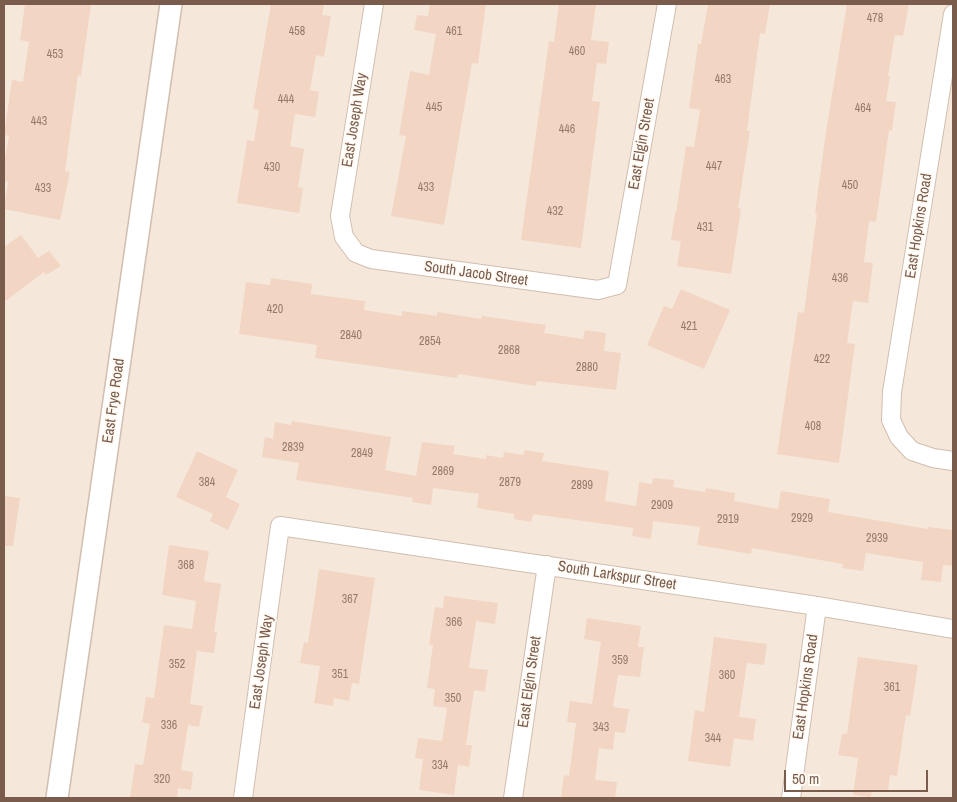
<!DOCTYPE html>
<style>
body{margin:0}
#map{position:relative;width:957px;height:802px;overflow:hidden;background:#fdf6ec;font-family:"Archivo Narrow",sans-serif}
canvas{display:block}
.frame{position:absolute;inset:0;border:5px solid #7a5c4d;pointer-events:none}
.scale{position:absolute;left:784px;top:770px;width:144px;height:22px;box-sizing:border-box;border:2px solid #7a5c4d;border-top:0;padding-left:6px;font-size:15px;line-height:18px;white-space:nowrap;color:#7a5c4d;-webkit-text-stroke:4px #fffaf3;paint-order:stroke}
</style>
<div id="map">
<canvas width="957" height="802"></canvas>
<div class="frame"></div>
<div class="scale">50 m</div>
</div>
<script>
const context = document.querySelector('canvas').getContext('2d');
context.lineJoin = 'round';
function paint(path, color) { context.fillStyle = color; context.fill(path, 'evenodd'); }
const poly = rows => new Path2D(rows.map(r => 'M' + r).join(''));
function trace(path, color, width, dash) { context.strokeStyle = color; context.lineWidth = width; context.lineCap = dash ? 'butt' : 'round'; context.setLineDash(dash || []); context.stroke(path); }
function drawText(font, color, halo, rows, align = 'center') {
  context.font = font + ' "Archivo Narrow",sans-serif'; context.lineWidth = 4; context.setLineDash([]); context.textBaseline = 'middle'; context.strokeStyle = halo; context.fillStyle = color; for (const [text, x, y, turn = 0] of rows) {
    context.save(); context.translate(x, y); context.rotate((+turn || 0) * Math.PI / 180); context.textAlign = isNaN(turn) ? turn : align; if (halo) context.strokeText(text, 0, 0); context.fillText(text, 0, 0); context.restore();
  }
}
const residential = poly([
 [4,4,953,4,953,798,4,798]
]);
const building = poly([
 [25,4,91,4,81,76,78,75,65,171,70,172,60,220,4,209,8,182,4,181,4,163,9,136,4,135,12,80,23,82,29,42,20,40],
 [271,4,324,4,322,15,331,16,324,57,316,55,310,90,319,92,315,117,295,114,290,146,304,149,298,187,303,188,299,213,237,203,247,140,254,141,259,110,253,109],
 [430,4,486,4,478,64,472,63,444,225,391,216,406,136,399,135,410,71,429,75,436,34,414,30,417,15,428,16],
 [559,4,596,4,591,40,609,42,606,64,597,63,592,101,600,102,581,248,521,240,549,41,554,42],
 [708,4,770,4,765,34,760,33,747,131,750,131,738,208,741,209,731,274,677,266,681,241,671,240,675,213,676,213,686,146,694,147,700,110,689,108,698,44,701,44],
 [847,4,909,4,903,36,895,35,888,76,890,76,886,101,896,102,892,131,889,130,876,222,869,221,864,262,873,263,868,303,853,301,847,343,855,344,839,463,777,454,798,312,804,313,817,214,815,213,826,131],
 [21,235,38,258,49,251,61,266,46,275,44,272,4,302,4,247],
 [271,278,312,284,311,294,365,301,364,310,402,316,402,311,437,316,437,312,481,319,482,316,546,325,544,333,583,339,585,330,606,333,604,351,621,353,616,390,537,381,536,386,458,374,457,378,315,358,317,345,239,334,246,282,270,285],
 [681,289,730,310,704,369,647,345,664,306,672,309],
 [292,421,391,437,385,470,416,476,422,442,455,446,453,454,486,459,486,455,503,458,504,452,523,455,525,450,544,453,542,461,609,471,605,501,636,506,639,482,652,484,653,478,674,480,673,487,705,492,706,488,735,493,734,501,778,509,781,491,830,499,828,512,928,529,928,527,953,530,953,566,943,565,941,582,921,580,923,562,866,553,863,571,842,568,843,564,752,548,751,554,697,545,700,527,653,521,651,539,632,536,633,528,533,514,531,522,514,519,514,514,477,508,479,494,433,488,431,505,412,502,413,498,296,480,299,463,262,457,265,437,273,439,275,422,291,425],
 [197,451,238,470,226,497,240,504,228,530,210,521,213,514,176,497],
 [4,496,20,498,13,546,4,546],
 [169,545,209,551,204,581,221,584,214,632,217,632,214,653,197,651,190,704,203,706,199,727,188,725,181,770,193,772,191,790,178,788,177,798,130,798,135,764,143,765,150,724,142,722,146,697,154,698,164,625,192,629,196,601,162,595],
 [319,569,375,578,359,684,352,683,349,701,334,698,333,706,314,703,320,666,300,663,304,642,308,643],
 [444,596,498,603,495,624,476,621,469,668,488,670,485,692,474,690,466,745,472,745,469,767,458,765,454,795,419,790,423,759,415,758,418,738,442,741,447,708,433,706,435,689,427,688,433,645,429,645,435,607,443,608],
 [587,618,641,626,638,647,644,647,640,677,618,675,613,707,629,709,625,733,615,732,613,750,599,748,595,780,617,782,615,798,561,797,564,775,569,776,576,723,567,722,570,701,592,704,601,642,584,639],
 [714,637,767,644,764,665,747,663,739,717,756,719,753,741,734,738,730,767,688,761,695,710,704,712],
 [858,657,918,665,910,716,906,715,897,776,890,775,888,792,872,790,871,797,853,795,858,758,838,755,842,734,847,734]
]);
const minor = poly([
 [374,4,340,216,344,237,356,253,371,259,598,290,617,285,667,4],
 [953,14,892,392,891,420,899,437,912,451,933,458,953,461],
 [243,798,280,526,817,606,953,629],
 [513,798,547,565],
 [791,798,817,606]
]);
const tertiary = poly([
 [57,798,171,4]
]);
const numberNames = [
 ["478",875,19],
 ["458",297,32],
 ["461",454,32],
 ["460",577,52],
 ["453",55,55],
 ["463",723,80],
 ["444",286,100],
 ["445",434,108],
 ["464",863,109],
 ["443",39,122],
 ["446",567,130],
 ["447",714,167],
 ["430",272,168],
 ["450",850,186],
 ["433",426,188],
 ["433",43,189],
 ["432",555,212],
 ["431",705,228],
 ["436",840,279],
 ["420",275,310],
 ["421",689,327],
 ["2840",351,336],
 ["2854",430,342],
 ["2868",509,351],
 ["422",822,360],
 ["2880",587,368],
 ["408",813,427],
 ["2839",293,448],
 ["2849",362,454],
 ["2869",443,472],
 ["384",207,483],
 ["2879",510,483],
 ["2899",582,486],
 ["2909",662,506],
 ["2929",802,519],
 ["2919",728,520],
 ["2939",877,539],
 ["368",186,566],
 ["367",350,600],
 ["366",454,623],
 ["359",620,661],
 ["352",177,665],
 ["351",340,675],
 ["360",727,676],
 ["361",892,688],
 ["350",453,699],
 ["336",169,726],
 ["343",601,728],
 ["344",713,739],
 ["334",440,766],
 ["320",162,780]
];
const streetNames = [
 ["East Joseph Way",355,120,-81],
 ["East Elgin Street",642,144,-80],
 ["East Hopkins Road",919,226,-81],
 ["South Jacob Street",476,274,8],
 ["East Frye Road",114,401,-82],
 ["South Larkspur Street",617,576,9],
 ["East Joseph Way",262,662,-82],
 ["East Elgin Street",530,682,-82],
 ["East Hopkins Road",806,687,-82]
];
paint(residential, '#f5e8da');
paint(building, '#f3d5c3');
trace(minor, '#d1beb0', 20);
trace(tertiary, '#d1beb0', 24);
trace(minor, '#fff', 18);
trace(tertiary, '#fff', 21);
drawText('12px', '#987a6a', null, numberNames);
drawText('15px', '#7a5c4d', '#fffaf3', streetNames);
</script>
